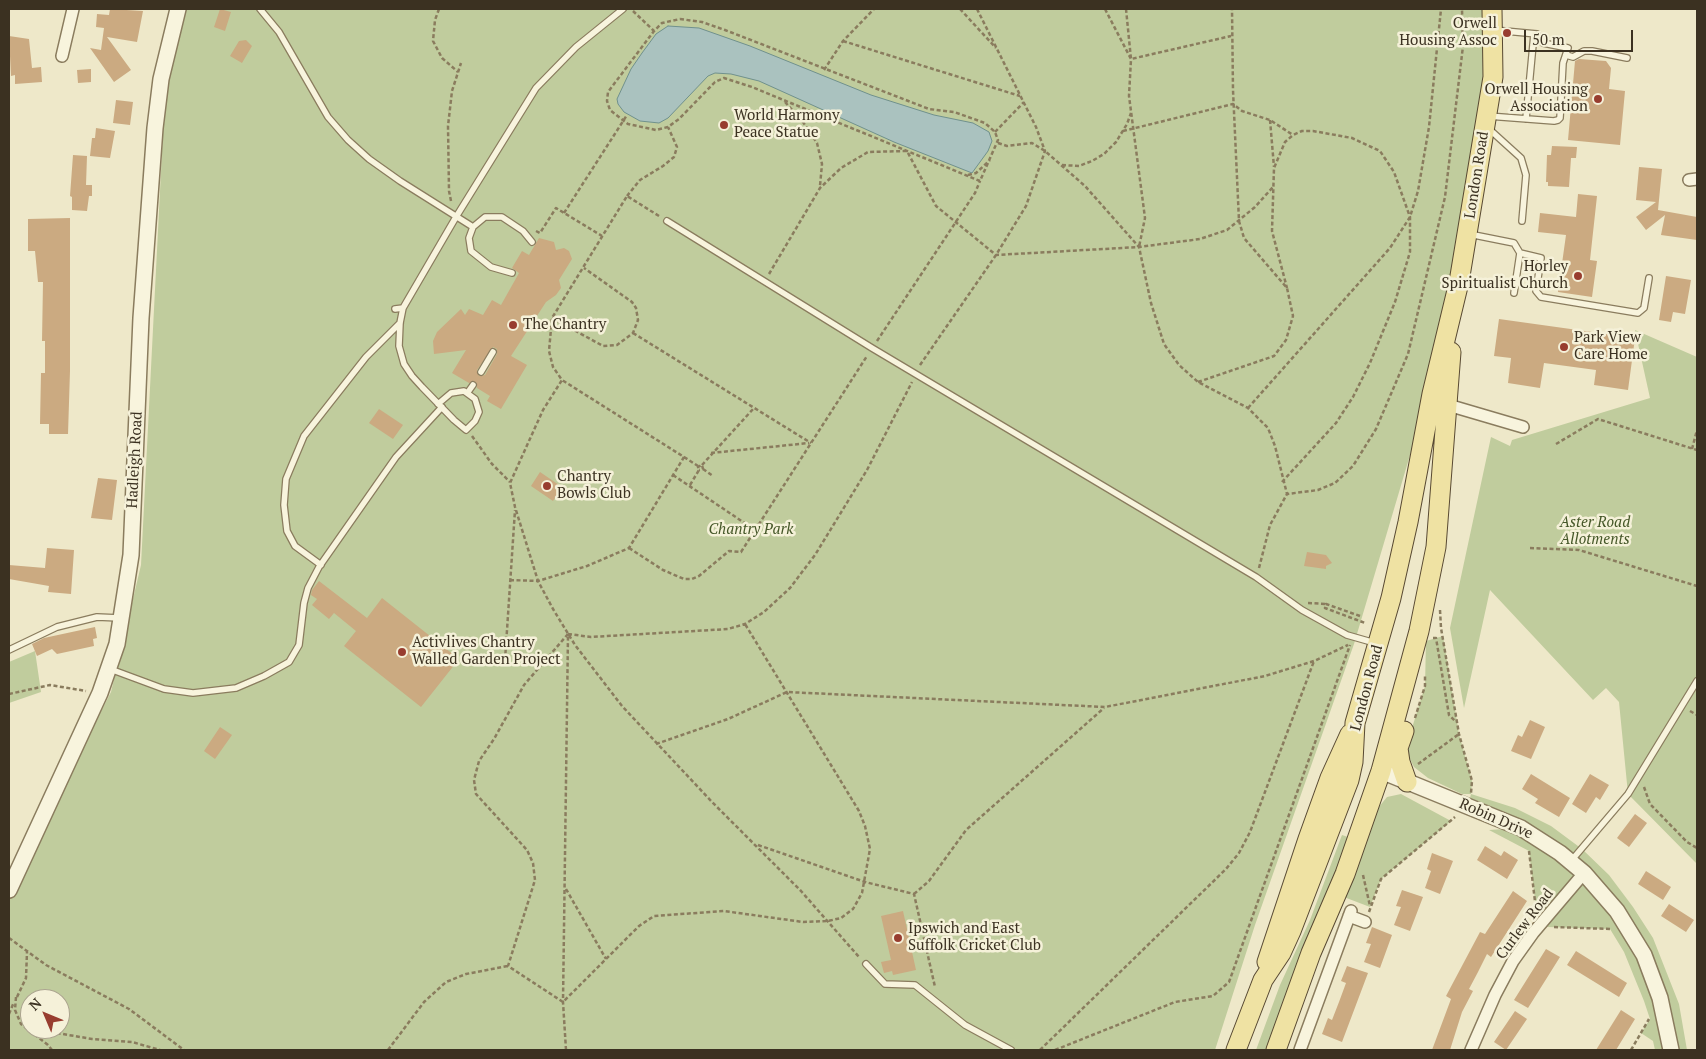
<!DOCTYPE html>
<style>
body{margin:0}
#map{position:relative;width:1706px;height:1059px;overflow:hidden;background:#eee8c9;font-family:"PT Serif",serif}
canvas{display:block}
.frame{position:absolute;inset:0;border:10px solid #3b3121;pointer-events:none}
.north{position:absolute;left:20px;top:989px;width:50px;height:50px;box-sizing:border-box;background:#f5f1d9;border:1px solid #aba48f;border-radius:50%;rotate:315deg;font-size:14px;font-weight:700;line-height:20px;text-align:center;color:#3b3121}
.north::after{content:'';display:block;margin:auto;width:18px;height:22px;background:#983d2f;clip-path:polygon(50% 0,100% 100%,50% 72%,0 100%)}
.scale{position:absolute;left:1524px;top:30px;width:109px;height:22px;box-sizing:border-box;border:2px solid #3b3121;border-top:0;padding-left:6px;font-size:15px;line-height:18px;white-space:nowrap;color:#3b3121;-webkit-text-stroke:4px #f5f1d9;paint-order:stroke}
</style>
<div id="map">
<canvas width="1706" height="1059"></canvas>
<div class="frame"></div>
<div class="north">N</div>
<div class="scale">50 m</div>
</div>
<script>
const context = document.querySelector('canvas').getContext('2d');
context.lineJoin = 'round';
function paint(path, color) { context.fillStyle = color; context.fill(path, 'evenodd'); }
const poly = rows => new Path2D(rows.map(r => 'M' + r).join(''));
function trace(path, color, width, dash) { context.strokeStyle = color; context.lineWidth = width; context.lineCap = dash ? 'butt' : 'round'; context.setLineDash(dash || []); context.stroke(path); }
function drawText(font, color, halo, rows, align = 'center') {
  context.font = font + ' "PT Serif",serif'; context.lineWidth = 5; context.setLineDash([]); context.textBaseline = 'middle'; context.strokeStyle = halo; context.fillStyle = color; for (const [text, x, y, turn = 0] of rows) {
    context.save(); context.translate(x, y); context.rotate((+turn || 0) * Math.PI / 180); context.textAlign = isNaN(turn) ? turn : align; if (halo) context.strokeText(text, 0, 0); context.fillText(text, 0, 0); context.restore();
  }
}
const green = poly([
 [178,9,1492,9,1493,77,1453,310,1354,644,1255,925,1215,1050,9,1050,9,891,111,692,141,565,163,132,161,79],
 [30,999,60,999,60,1029,30,1029],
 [1635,330,1697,357,1697,864,1628,794,1619,702,1606,688,1593,700,1490,590,1464,708,1450,628,1491,437,1510,446,1512,440,1650,398],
 [1443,636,1459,734,1472,781,1471,794,1515,808,1551,826,1582,849,1609,875,1633,907,1653,938,1679,1004,1687,1050,1655,1050,1653,1041,1641,1033,1650,1019,1644,1001,1624,952,1610,929,1548,927,1537,916,1529,851,1489,830,1520,828,1468,806,1471,794,1462,794,1428,778,1414,767,1409,757,1407,744,1425,686,1426,641],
 [35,651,41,692,9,703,9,662],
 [1401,794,1451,821,1381,879,1370,907,1336,894,1378,808,1387,797],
 [1342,835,1354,839,1277,1050,1256,1050,1280,985,1310,920]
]);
const water = poly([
 [668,26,699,28,750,46,871,95,934,115,973,123,989,132,992,141,988,151,972,173,894,142,759,81,731,74,715,73,708,76,668,118,659,123,640,121,624,112,618,104,617,99,631,69,642,53,656,34,668,26]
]);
const building = poly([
 [110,9,143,11,137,42,107,37,131,70,114,82,90,48,101,50,104,28,96,27,97,14,109,15],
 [220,9,231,12,225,31,214,27],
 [9,36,29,39,32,68,41,67,42,82,15,84,15,75,11,76],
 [246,40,252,46,242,63,230,56,239,41],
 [1579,59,1606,61,1611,68,1609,89,1625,91,1620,145,1568,140,1575,61],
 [91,69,91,82,78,83,77,70],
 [116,100,133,102,130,125,113,123],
 [96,128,115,131,110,158,90,156,92,138,95,138],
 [1552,146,1577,147,1576,158,1571,158,1569,187,1548,186,1548,182,1546,182,1547,155,1551,155],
 [73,155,87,156,86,185,92,185,92,196,89,196,87,211,72,210,72,197,70,196],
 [1639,167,1662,169,1658,210,1697,217,1697,240,1661,235,1665,215,1646,230,1636,217,1656,202,1636,200],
 [1578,194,1597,196,1590,260,1597,261,1592,297,1558,292,1566,235,1538,232,1540,213,1576,217],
 [70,218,70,371,68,434,49,434,49,424,40,424,41,373,45,373,45,341,42,341,43,282,38,282,35,251,28,251,28,219],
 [539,238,554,242,556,250,564,248,569,251,572,259,559,280,561,288,556,295,546,302,511,356,527,365,501,409,487,401,490,396,477,388,476,382,469,383,452,373,466,350,434,354,433,341,437,332,461,309,465,315,469,309,483,315,492,300,501,305,519,273,512,268,522,251,529,255],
 [493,347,497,349,497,354,485,375,479,376,477,370],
 [1666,276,1691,280,1685,314,1673,312,1671,322,1659,320],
 [1499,319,1635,338,1628,390,1594,385,1596,370,1544,363,1540,388,1508,383,1511,358,1494,356],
 [379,409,403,425,393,439,369,423],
 [540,472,562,487,553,501,531,486],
 [98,478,117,480,112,520,91,518],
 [47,548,74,550,71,594,48,592,49,586,9,579,9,565,45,568],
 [1307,552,1326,555,1332,563,1326,566,1326,569,1304,566],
 [319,581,367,618,382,598,459,659,421,707,344,646,356,631,334,613,329,619,312,605,317,599,311,595,312,590],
 [95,627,97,638,93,639,94,646,57,654,52,649,37,656,32,644,44,638],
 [1530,720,1545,727,1531,759,1511,751,1518,735,1522,737],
 [220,727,232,735,215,759,204,751],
 [1531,774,1570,798,1559,817,1535,803,1538,799,1522,789],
 [1590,774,1609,785,1600,800,1596,797,1586,813,1572,804],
 [1635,814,1647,823,1629,847,1617,838],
 [1485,846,1501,856,1504,851,1518,860,1507,879,1477,860],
 [1432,853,1453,861,1440,894,1425,888,1431,871,1427,869],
 [1646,871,1671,887,1663,900,1638,884],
 [1402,890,1423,897,1410,931,1394,925,1401,907,1396,906],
 [1513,891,1527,901,1491,957,1487,954,1478,972,1469,989,1473,991,1462,1012,1450,1050,1432,1050,1451,999,1446,996,1480,932,1485,934],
 [1669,904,1694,920,1686,932,1661,916],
 [903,911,916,970,893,975,892,971,884,973,881,962,891,960,881,916],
 [1372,927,1392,935,1380,968,1364,962,1371,944,1366,943],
 [1546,949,1560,957,1528,1008,1514,1000],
 [1576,951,1627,983,1619,997,1567,965],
 [1347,966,1368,973,1342,1042,1322,1034,1328,1018,1332,1020,1339,1002,1346,983,1341,981],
 [1621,1010,1635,1019,1616,1050,1596,1050],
 [1515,1011,1527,1019,1506,1050,1494,1042]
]);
const path = poly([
 [439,9,435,20,433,41,442,58,458,72],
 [960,9,996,48],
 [1105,9,1131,59,1129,96,1145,218,1139,247],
 [1126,9,1131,59,1231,36],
 [633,11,654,31],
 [680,19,702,22,725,30,929,109,954,112,985,123,995,132,998,140,980,181,752,87,724,78,715,82,679,119,668,127,656,130,628,124,610,110,607,101,608,92,654,31,662,23,680,19],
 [843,41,1020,96],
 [824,70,843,41,874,9],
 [785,102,803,122,817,143,822,164,820,186],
 [1270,120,1274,167],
 [1123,131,1233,104,1242,111,1270,120,1293,135],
 [995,132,1024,102],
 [998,143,1007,146,1032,143,1045,151,1085,186,1139,247,1151,303,1164,344,1179,365,1198,382,1248,408,1268,428,1275,446,1287,494],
 [1062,165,1079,166,1092,161,1104,154,1116,142,1127,124,1131,113],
 [968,175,976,173,990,160],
 [627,196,640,180,663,166,674,157,677,147,668,127],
 [451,201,449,191,448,126,452,91,461,63],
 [564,213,627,115],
 [659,216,627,196,552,318,549,351,553,367,562,380,543,410,510,483,515,507,538,581,553,609,575,645,622,706,712,802,801,891,859,957],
 [536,231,540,233,556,208,602,236],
 [769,274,820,188,841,168,868,152,907,151,936,206,996,255,1139,247,1200,239,1227,230,1255,207,1273,187],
 [552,318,603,346,617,345,633,333,638,320,636,308,632,302,584,268],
 [633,333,811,443],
 [877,341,975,193,980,181],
 [920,365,996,255,1026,206,1045,151,1036,127,977,9],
 [1198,382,1274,356,1286,340,1293,316,1287,288,1244,238,1239,221,1233,90,1232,9],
 [1248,408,1390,248,1410,217,1418,191,1429,127,1441,9],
 [472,436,492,464,510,482],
 [1556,444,1598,419,1697,450],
 [1692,449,1697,430],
 [711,453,809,443],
 [684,457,698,466],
 [702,465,754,408],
 [703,469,713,476],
 [673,475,755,530],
 [1282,482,1336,423,1353,397,1370,363,1395,302,1410,252,1410,217,1394,172,1380,151,1352,138,1313,131,1302,131,1293,135,1285,142,1274,168,1272,231,1287,288],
 [690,485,699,470,698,467,702,465,703,469,699,470],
 [629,548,663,570,684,579,692,579,699,576,729,551,741,552,867,356],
 [1530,548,1579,550,1697,586],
 [1259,568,1270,525,1287,494,1318,490,1335,483,1353,466,1376,429,1408,354,1445,197,1463,46,1462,9],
 [510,580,538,581,587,566,629,548,684,457,562,380],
 [1308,603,1326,604],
 [1440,610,1441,628,1459,734,1472,781,1471,793],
 [1360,616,1326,604,1325,608,1365,623],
 [568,634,524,685,494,739,479,761,474,780,476,794,527,850,533,863,535,880,508,966,563,1002,639,926,654,916,724,911,803,922,828,921,841,918,853,909,862,893,870,849,865,826,859,811,745,624],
 [568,634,591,637,728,629,745,624,764,612,790,588,815,555,867,470,912,382],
 [1433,638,1436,638,1449,715,1456,722],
 [505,660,515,510],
 [9,694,50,685,86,691],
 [1690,711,1697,715],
 [1415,718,1425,686,1425,675],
 [656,744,728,719,787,692,1105,707,1265,676,1314,661,1348,645],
 [1418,764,1459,734],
 [1644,787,1650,804,1687,842,1697,848],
 [758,845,865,882,914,894,935,987],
 [1529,851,1536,910],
 [1363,875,1370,906],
 [566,889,606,959],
 [914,894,929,881,966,830,1104,708],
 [1369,912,1381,879,1455,817],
 [1554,927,1610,929],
 [9,938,46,965,129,1009,184,1050],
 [16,997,15,1010,21,1024,48,1045,52,1050],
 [17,997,26,978,27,952],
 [9,1014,14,1002],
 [31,1031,39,1030,92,1039,132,1042,160,1050],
 [388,1050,424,1002,446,982,466,974,508,966],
 [566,1050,563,1002,568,635],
 [1040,1050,1226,869,1239,853,1250,832,1314,661],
 [1055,1050,1175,1002,1213,996,1229,982,1350,645],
 [1631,1050,1649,1019]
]);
const service = poly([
 [260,9,279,32,328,117,348,140,369,159,400,181,473,227],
 [1566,55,1573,57,1584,51,1592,51,1627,58],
 [1488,116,1554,121,1558,120,1560,118,1563,63,1568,48,1543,43,1537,34,1494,30],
 [1526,119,1534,34],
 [1489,129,1521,158,1526,175,1522,221],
 [667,221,872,348,1256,577,1302,610,1347,635,1375,643],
 [1469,234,1514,243,1520,253,1541,258,1536,291,1541,297,1638,313,1644,308,1649,278],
 [512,273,491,267,471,251,469,238,473,227,485,217,502,217,523,231,532,242],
 [1514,293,1520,253],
 [395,309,403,308],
 [481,372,493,352],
 [468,392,473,385],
 [438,404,451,393,464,391,475,399,479,412,475,421,466,430,454,420,422,387,412,376,404,364,399,346,400,323,403,308,456,217,536,88,576,47,623,9],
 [321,565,295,546,287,531,284,505,286,479,304,436,366,357,400,323],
 [9,650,57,627,97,617,120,618],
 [110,669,164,689,193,693,236,688,264,676,289,662,299,645,304,603,308,588,319,567,396,457,442,407],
 [1571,861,1628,794,1697,681],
 [866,964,885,984,915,985,965,1025,1011,1050]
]);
const minor = poly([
 [62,56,73,9],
 [1689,180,1697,179],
 [1448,405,1523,427],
 [1349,916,1365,922],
 [1300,1050,1351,911],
 [1471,1050,1495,995,1513,961,1533,933,1584,873]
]);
const tertiary = poly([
 [1381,771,1521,828,1560,853,1584,873,1617,911,1644,955,1660,998,1671,1050],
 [9,890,100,693,117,644,131,555,141,318,155,128,161,79,178,9]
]);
const primary = poly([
 [1404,731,1398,748,1400,762,1407,782],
 [1267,962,1308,839,1330,778,1350,734],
 [1236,1050,1263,980,1281,953,1291,931,1349,780,1353,762,1355,723,1391,598,1408,522,1432,394,1459,282,1493,77,1492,9],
 [1276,1050,1311,953,1345,874,1381,771,1419,631,1436,547,1451,352]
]);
const markers = [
 [1507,33,5,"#983d2f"],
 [1598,99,5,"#983d2f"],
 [724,125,5,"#983d2f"],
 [1578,276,5,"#983d2f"],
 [513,325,5,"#983d2f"],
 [1564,347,5,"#983d2f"],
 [547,486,5,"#983d2f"],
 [402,652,5,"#983d2f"],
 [898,938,5,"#983d2f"]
];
const poiNames = [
 ["Orwell",1497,24,"right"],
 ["Housing Assoc",1497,41,"right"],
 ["Orwell Housing",1588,90,"right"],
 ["Association",1588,107,"right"],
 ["World Harmony",734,116],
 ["Peace Statue",734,133],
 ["Horley",1568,267,"right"],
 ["Spiritualist Church",1568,284,"right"],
 ["The Chantry",523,325],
 ["Park View",1574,338],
 ["Care Home",1574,355],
 ["Chantry",557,477],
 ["Bowls Club",557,494],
 ["Activlives Chantry",412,643],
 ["Walled Garden Project",412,660],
 ["Ipswich and East",908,929],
 ["Suffolk Cricket Club",908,946]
];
const streetNames = [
 ["London Road",1477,175,-81],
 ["Hadleigh Road",135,460,-87],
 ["London Road",1367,688,-75],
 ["Robin Drive",1496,819,24],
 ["Curlew Road",1525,924,-53]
];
const parkNames = [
 ["Aster Road",1595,523],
 ["Allotments",1595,540],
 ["Chantry Park",751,530]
];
paint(green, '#c0cc9d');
paint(water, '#aac2bf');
trace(water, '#70918d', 1);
paint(building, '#cbaa81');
trace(service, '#8a7c5e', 8);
trace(minor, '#8a7c5e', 14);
trace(tertiary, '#8a7c5e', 18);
trace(primary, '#584932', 21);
trace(path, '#8a7c5e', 2.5, [4, 2.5]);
trace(service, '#f8f4dd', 5.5);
trace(minor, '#f8f4dd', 11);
trace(tertiary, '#f8f4dd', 15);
trace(primary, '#efe2a3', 19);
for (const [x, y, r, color] of markers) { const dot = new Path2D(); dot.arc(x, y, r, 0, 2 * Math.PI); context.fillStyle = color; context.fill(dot); trace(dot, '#f5f1d9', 2); }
drawText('15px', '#3b3121', '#f5f1d9', poiNames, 'left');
drawText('15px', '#3b3121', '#f5f1d9', streetNames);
drawText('italic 15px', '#455728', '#f5f1d9', parkNames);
</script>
